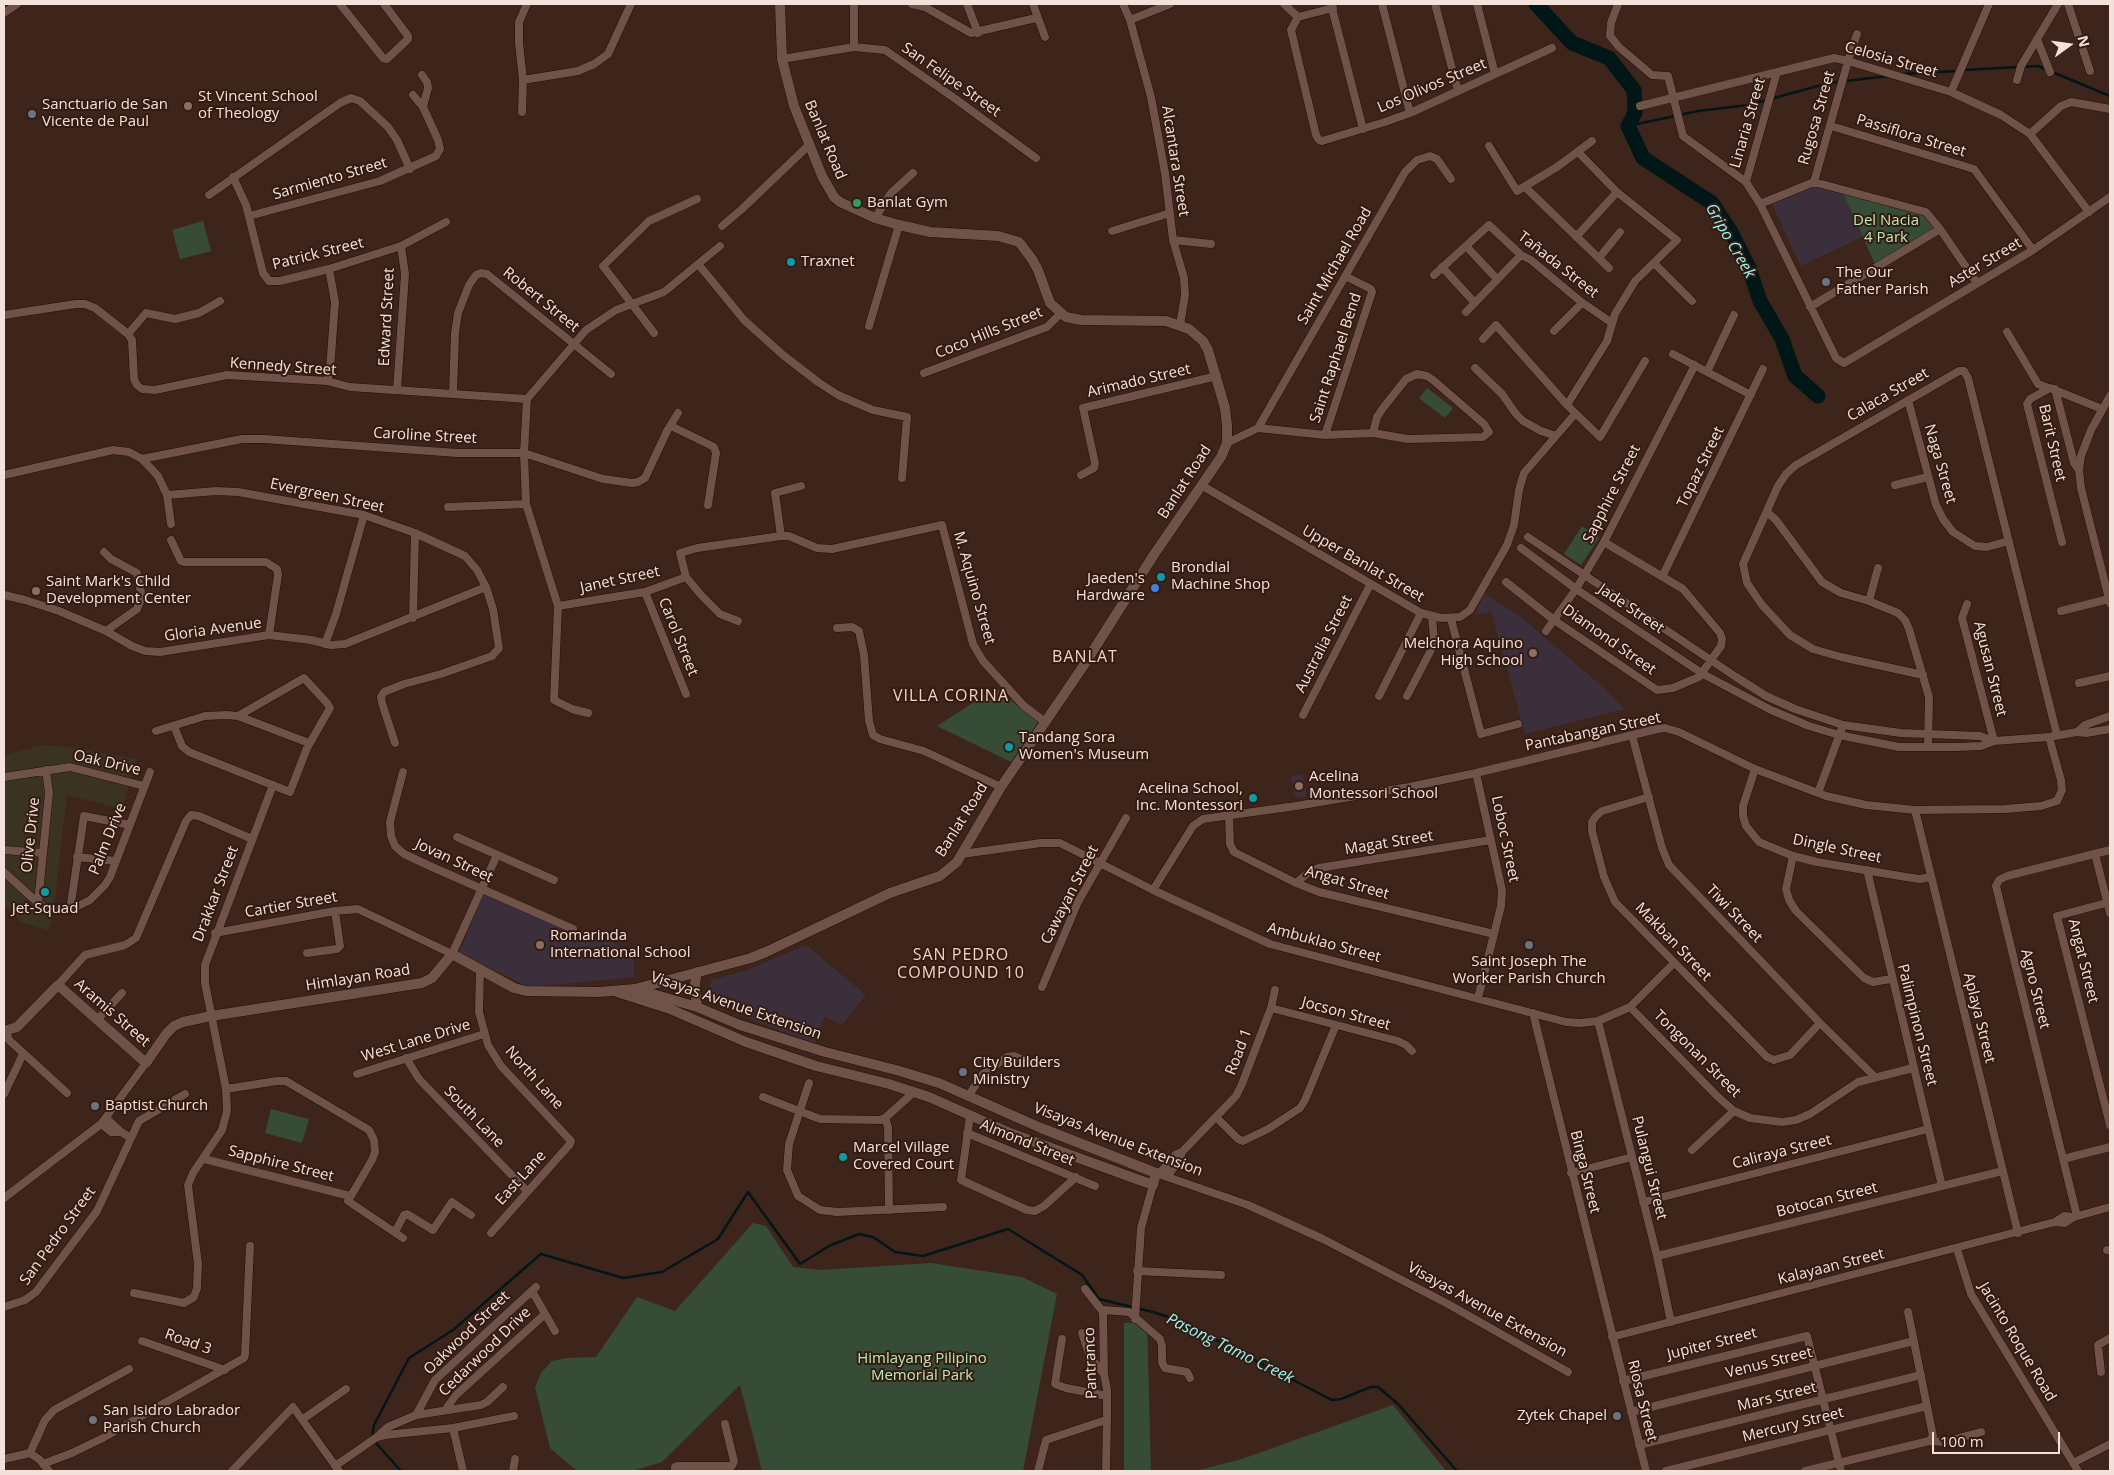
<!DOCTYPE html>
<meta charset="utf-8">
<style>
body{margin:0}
#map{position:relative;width:2114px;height:1475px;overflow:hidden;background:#3e251c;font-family:"Open Sans",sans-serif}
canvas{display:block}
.frame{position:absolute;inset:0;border:5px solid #f3e2db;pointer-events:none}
.north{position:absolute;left:2044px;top:20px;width:50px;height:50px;-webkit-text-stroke:4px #331b12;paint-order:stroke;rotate:76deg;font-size:14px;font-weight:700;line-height:20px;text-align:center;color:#f3e2db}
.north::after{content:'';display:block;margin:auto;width:18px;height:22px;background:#f3e2db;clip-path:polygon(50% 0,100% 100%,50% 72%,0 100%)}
.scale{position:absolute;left:1932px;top:1432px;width:128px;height:22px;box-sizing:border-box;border:2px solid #f3e2db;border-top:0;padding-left:6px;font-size:15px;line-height:18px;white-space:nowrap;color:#f3e2db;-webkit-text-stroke:4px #331b12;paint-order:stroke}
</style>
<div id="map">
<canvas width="2114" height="1475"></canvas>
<div class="frame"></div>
<div class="north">N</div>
<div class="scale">100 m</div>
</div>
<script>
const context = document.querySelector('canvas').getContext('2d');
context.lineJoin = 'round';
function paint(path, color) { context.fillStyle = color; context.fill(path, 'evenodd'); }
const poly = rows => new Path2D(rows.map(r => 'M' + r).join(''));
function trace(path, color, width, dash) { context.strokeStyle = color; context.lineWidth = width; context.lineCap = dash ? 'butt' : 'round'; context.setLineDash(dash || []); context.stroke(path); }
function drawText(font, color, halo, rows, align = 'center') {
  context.font = font + ' "Open Sans",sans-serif'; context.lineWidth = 4; context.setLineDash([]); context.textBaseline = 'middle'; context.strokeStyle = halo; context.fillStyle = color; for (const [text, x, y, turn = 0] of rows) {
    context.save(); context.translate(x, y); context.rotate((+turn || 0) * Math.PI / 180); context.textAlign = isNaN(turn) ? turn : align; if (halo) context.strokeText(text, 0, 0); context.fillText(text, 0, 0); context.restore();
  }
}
const commercial = poly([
 [41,745,69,747,136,759,122,809,67,795,53,916,48,930,21,922,4,904,4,756]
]);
const education = poly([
 [1815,185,1842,191,1862,237,1801,266,1771,202],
 [1484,593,1522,618,1604,688,1625,709,1525,734,1491,611,1475,615],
 [1303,774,1307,796,1295,798,1291,777],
 [484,892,586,938,592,932,634,954,634,977,529,987,459,953],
 [806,945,866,995,842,1025,824,1017,815,1043,757,1022,710,998,711,980,748,970]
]);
const green = poly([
 [1842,191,1925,214,1937,229,1875,264],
 [203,221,211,251,180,259,172,230],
 [1427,388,1453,408,1445,418,1419,398],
 [1582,526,1599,538,1581,565,1564,554],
 [996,688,1038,722,1011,762,937,726],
 [271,1109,309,1119,302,1143,265,1133],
 [753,1223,766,1226,793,1267,821,1270,931,1263,1022,1277,1057,1294,1023,1471,762,1471,740,1385,662,1462,632,1471,577,1471,550,1448,535,1387,541,1373,552,1361,566,1358,596,1357,637,1297,675,1311],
 [1124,1323,1147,1323,1151,1471,1124,1471],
 [1393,1405,1446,1471,1195,1471,1242,1459]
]);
const stream = poly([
 [1963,70,2038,66,2047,70],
 [2052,72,2110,96],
 [1903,74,1957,71],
 [1628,126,1698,111,1748,105,1829,83,1888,76],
 [372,1437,374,1425,409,1358,453,1330,541,1254,623,1278,662,1272,718,1239,748,1192,800,1264,829,1246,859,1234,873,1237,895,1252,923,1256,1008,1229,1082,1275,1099,1299,1153,1312,1177,1320,1332,1400,1341,1399,1371,1387,1378,1387,1398,1404,1457,1471],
 [375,1442,401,1471]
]);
const river = poly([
 [1536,4,1572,43,1609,58,1634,90,1635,113,1628,126,1643,158,1712,203,1731,232,1749,268,1760,301,1782,339,1795,376,1818,396]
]);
const minor = poly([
 [340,4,383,58,387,59,408,39,408,36,384,4],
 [912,4,925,7,971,33,1036,18],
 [967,4,978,33],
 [1033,4,1045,37],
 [1123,4,1130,20,1151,97,1165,173,1173,240,1184,278,1185,295,1180,325],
 [1284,4,1298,17],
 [1331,4,1363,129],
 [1382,4,1410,113],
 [1435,4,1458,91],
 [1477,4,1495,74],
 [1618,4,1611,23,1610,36,1619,47,1652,75,1668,76,1683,136,1746,182,1760,204,1836,358,1844,363,2033,250,2110,197],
 [2068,4,2090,71],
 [1333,8,1298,17,1291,30,1316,135,1319,140,1322,141,1385,122,1410,113,1552,48],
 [4,13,17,4],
 [1130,20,1170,4],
 [2037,39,2050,72],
 [854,47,854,4],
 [782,59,854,47,885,50,957,100,1036,158],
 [422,75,427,82,428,88,423,107],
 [523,80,578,71,594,64,608,54,631,4],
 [2017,80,2021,66,2058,4],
 [1951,92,1989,4],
 [1640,106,1834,58,1848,61,1951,92,2001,115,2030,134,2089,212],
 [522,112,523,80,519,43,519,22,527,4],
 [1831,126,1974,169,2033,250],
 [2030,134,2061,106,2071,102,2110,109],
 [1489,146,1517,191,1557,167,1592,141],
 [233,177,246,205,263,273,269,281,280,281,329,269,401,246,446,222],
 [1746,182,1777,72],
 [1814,182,1926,212,1940,229,1977,283],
 [1814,182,1848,61,1857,34],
 [1525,187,1609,268],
 [209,195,340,103,351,98,360,101,388,127,397,140,410,169],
 [1760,204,1814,182],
 [249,216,380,181,436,156,440,149,438,140,423,107,413,95],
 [875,218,891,193,913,173],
 [722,226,742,209,809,145],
 [1112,231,1170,213],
 [1576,237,1617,192],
 [1173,240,1211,244],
 [1466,246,1497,279],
 [1599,258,1620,232],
 [1654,263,1692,301],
 [699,265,744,320,783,355,818,382,838,395,873,410,907,417,902,478],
 [1442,267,1475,303],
 [1434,275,1489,225,1521,255,1531,260,1580,301,1612,323],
 [1810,307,1940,229],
 [1466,312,1521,255],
 [4,315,76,304,85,304,95,308,128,334,132,340,134,379,137,385,142,389,155,390,227,375,327,381,350,387,527,399],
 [869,326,899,225],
 [1554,331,1582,303],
 [2007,332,2038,384,2048,388],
 [654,333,603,266,649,221,697,199],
 [128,334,146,313,175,319,199,313,220,301],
 [1483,339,1496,325,1567,405,1600,437,1645,361],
 [1673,354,1751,395],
 [1475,368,1502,394,1516,414,1523,421,1541,431,1556,436],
 [1707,372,1734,315],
 [924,373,1047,327,1060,314],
 [327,381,330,369,335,302,329,269],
 [2055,389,2074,463,2079,470],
 [397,390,405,274,401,246],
 [453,393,455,333,458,313,469,285,476,275,481,273,487,274,611,374],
 [2110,396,2091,430,2081,456,2079,470,2081,488,2110,603],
 [1908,400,1936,505,1943,519,1953,532,1975,546,1987,547,2009,541],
 [1567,405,1607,341,1615,314,1635,281,1677,240,1617,192,1578,152],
 [671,426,714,447,716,453,708,505],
 [1258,428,1405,172,1417,160,1430,156,1437,159,1451,179],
 [1325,435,1372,292,1371,289,1345,276],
 [1227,443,1258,428,1325,435,1373,433,1408,439,1483,437,1489,432,1484,424,1433,380,1427,376,1417,374,1406,379,1383,408,1377,417,1373,433],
 [142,459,242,439,264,439,457,453,524,453,603,479,632,483,638,482,645,478,667,431,678,413],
 [4,475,113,450,129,452,142,459,158,476,167,495,171,524],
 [1081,475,1094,468,1095,463,1083,408,1217,376],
 [1201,485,1421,613,1441,618,1460,617,1470,610,1507,545,1514,525,1519,490,1524,473,1575,414],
 [1895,485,1928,477],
 [167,495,216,491,238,492,364,515,415,533,465,556,477,570,486,587,493,609,499,648,492,656,441,674,404,684,384,692,381,697,382,703,395,743],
 [448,507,526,504],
 [1767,512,1776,520,1822,582,1841,593,1869,601,1898,613,1905,620,1909,629,1929,697,1928,747],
 [781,536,775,493,801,486],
 [1528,537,1736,677,1766,696,1795,709,1843,725,1901,733,1980,736,1994,741],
 [171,540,181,561,184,562,266,562,277,569,278,575,269,635],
 [2062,542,2027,404,2030,399,2050,388,2102,409],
 [1521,548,1576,589,1703,674,1771,710,1809,726,1839,735,1899,747,1957,747,1981,746,1994,741,2049,737,2077,732,2086,733,2110,729],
 [104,552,111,559,137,573,142,597,137,609,106,631],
 [1663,575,1763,369],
 [1506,582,1554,620,1657,690,1673,688,1699,677,1721,646,1722,639,1720,633,1683,589,1604,542],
 [645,592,686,694],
 [4,595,25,600,59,611,106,631,132,646,145,651,160,652,269,635,311,640,331,645,345,644,486,587],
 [1869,601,1878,568],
 [1967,604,1962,618,1994,741],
 [558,606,645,592,686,577],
 [2061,611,2109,599],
 [413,618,415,533],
 [1451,619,1481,734,1518,724],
 [738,621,720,614,702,596,686,577,680,553,697,548,781,536,789,536,817,548,832,549,942,525,973,644,983,661,1024,706,1045,722],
 [837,628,852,627,859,631,864,655,869,721,873,735,880,739,924,751,1001,787],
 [1546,631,1576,589,1604,542,1695,365],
 [325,644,336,614,364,515],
 [1923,675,1841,657,1813,649,1790,635,1762,605,1747,583,1743,564,1778,486,1786,474,1796,465,1959,371,1964,371,1968,378,2057,735],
 [2079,683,2110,676],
 [1379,696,1421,613],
 [1407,696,1430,652,1434,639,1432,617],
 [588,713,572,709,554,700,558,606,526,504,524,453,527,399,586,330,616,310,664,292,720,246],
 [1303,715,1370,585],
 [174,726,182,746,189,752,290,792,307,748,330,708,327,703,304,678,238,716],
 [156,731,205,716,227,715,238,716,309,743],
 [2077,732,2085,725,2110,716],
 [1632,735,1662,848,1669,865,1820,1023,1875,1077],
 [1755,769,1743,806,1743,816,1746,826,1759,842,1793,856,1817,862,1906,877,1920,879,1930,877],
 [403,772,390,822,391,836,395,846,404,854,432,867,573,929],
 [1476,773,1502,890,1501,906,1478,998],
 [4,777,70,767,144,786],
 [1818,793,1843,725],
 [1649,797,1602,811,1596,816,1592,822,1592,831,1604,877,1615,902,1767,1057,1774,1060,1790,1055,1820,1023],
 [1915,810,2018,1233],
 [1229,816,1230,844,1234,852,1296,883,1319,892,1494,934],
 [457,837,554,880],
 [4,850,43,853],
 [962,854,1041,843,1060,843,1153,890,1270,944,1566,1022,1580,1023,1598,1021,1630,1007,1674,963],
 [2095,854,2110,913],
 [1793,856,1786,889,1789,900,1796,911,1864,978,1873,982,1891,979],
 [77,857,116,861],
 [1867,870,1942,1186],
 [4,872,38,903,51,910,70,910,90,900,105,885,110,877,150,772],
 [1296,883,1309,872,1319,868,1491,840],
 [1153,890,1193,826,1203,819,1296,806,1409,787,1476,773,1657,729,1665,728,1679,732,1755,769,1826,796,1866,805,1915,810,2005,809,2041,806,2057,801,2062,790,2061,780,2049,737],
 [2110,902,2057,916,2110,1125],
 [38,903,49,793,46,770],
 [70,910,84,816,130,825],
 [215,933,335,911,358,909,452,954,497,855],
 [307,953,337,949,340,946,335,911],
 [480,970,479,1012,488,1045,501,1066,571,1141,570,1144,491,1233],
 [58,985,85,955,125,945,136,938,186,821,191,815,199,816,252,839],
 [1042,987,1078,902,1126,818],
 [1630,1007,1718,1097,1734,1111,1750,1118,1782,1122,1796,1120,1810,1114,1858,1082,1913,1068],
 [1271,1008,1398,1041,1406,1045,1412,1051],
 [1533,1013,1646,1471],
 [97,1020,122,993],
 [1598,1021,1657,1256,1671,1322],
 [6,1031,9,1040,67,1093],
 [406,1058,419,1079,527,1191],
 [357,1074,484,1034],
 [809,1083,789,1144,787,1170,798,1196,820,1210,837,1212,943,1207],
 [226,1089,277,1081,286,1081,369,1130,374,1140,375,1152,372,1160,348,1201,403,1238],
 [4,1094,23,1054],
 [969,1095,983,1074,1007,1057,1014,1056,1035,1065],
 [763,1097,820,1119,880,1120,885,1118,914,1092],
 [970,1116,961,1180,1027,1210,1035,1211,1044,1206,1076,1177],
 [106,1118,121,1132,131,1138],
 [885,1118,888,1127,889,1210],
 [1217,1118,1238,1139,1243,1141,1268,1129,1300,1108,1305,1100,1336,1025],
 [101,1124,111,1132,121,1132],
 [967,1133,1095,1186],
 [1692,1150,1734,1111],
 [204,1159,350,1196],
 [2063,1159,2110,1147],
 [1156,1173,1248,1205,1323,1239,1448,1304,1568,1372],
 [1571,1173,1632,1157],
 [1159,1174,1175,1155,1182,1152,1236,1096,1242,1084,1271,1008,1275,990],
 [1167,1177,1180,1159,1182,1152],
 [4,1198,101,1124,146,1063],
 [1643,1202,1928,1129],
 [2077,1216,1996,886,1999,880,2007,876,2110,850],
 [2055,1222,2064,1216,2074,1217],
 [395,1232,404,1215,407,1214,433,1230,452,1202,471,1215],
 [1957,1249,1971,1294,2078,1471],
 [2107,1250,2110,1251],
 [1657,1256,2003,1171],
 [1137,1271,1221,1275],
 [1085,1289,1103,1312],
 [532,1291,555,1331],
 [134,1293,184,1303,194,1297,197,1288,198,1264,188,1185,193,1173,222,1130,227,1111,226,1089,205,983,205,965,273,785],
 [4,1307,25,1300,36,1292,97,1211,139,1121,185,1094],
 [1908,1312,1933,1436,1929,1441],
 [1135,1319,1141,1228,1153,1185],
 [1082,1333,1090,1357,1104,1374],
 [1612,1337,2055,1222,2065,1223,2074,1217,2110,1207],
 [1062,1339,1055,1384,1066,1388,1107,1396],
 [142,1341,225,1370],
 [2101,1372,2098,1345,2110,1338],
 [1623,1381,1807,1336,1841,1471],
 [445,1410,456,1395,545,1314],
 [1631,1412,1914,1341],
 [416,1415,481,1405,487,1402,503,1387],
 [303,1419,346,1389],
 [453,1428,463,1471],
 [377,1437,388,1427,416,1415,435,1380,536,1287],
 [1639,1445,1921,1375],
 [30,1453,45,1420,54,1410,129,1369],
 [4,1459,30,1453,40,1460,49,1471],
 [2073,1463,2110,1444],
 [43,1464,72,1453,101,1439,244,1358,245,1355,250,1246],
 [335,1466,377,1437,385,1435,453,1428,514,1416],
 [232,1471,293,1407,339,1471],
 [513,1471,515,1459],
 [675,1471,675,1467,679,1466,732,1466,734,1461,725,1424],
 [1038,1471,1046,1440,1106,1420],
 [1106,1471,1107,1417,1107,1389,1104,1374,1103,1312,1104,1310,1129,1312,1160,1339,1162,1346,1162,1362,1165,1368,1187,1372,1190,1378],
 [1666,1471,1927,1406],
 [1805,1471,1929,1441,1944,1442,1981,1432]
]);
const tertiary = poly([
 [617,992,670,1009,746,1042,816,1066,889,1084,929,1097,1010,1133,1153,1185,1156,1173,1041,1128,939,1083,896,1070,825,1052,740,1025,697,1007,636,989],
 [697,1007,695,984,697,972],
 [4,1031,17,1027,58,985,146,1063,166,1034,174,1026,183,1022,211,1016,422,983,432,978,452,954,514,988,526,991,599,992,635,989,751,958,766,952,890,893,940,876,957,862,1001,787,1084,665,1153,556,1221,457,1227,443,1227,425,1225,408,1208,350,1203,341,1189,329,1166,321,1081,320,1066,317,1050,303,1038,270,1032,259,1019,242,998,236,930,232,899,225,875,218,840,202,834,197,822,176,794,106,782,59,780,4]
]);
const markers = [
 [188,106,5,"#8d6e63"],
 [32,114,5,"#6b7280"],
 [857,203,5,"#2e9e5b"],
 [791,262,5,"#0f9aa8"],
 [1826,282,5,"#6b7280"],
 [1161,577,5,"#0f9aa8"],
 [1155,588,5,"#3f7fe0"],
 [36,591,5,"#8d6e63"],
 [1533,653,5,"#8d6e63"],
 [1009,747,5,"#0f9aa8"],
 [1299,786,5,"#8d6e63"],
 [1253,798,5,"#0f9aa8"],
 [45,892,5,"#0f9aa8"],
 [540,945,5,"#8d6e63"],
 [1529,945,5,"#6b7280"],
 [963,1072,5,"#6b7280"],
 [95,1106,5,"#6b7280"],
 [843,1157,5,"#0f9aa8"],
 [1617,1416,5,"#6b7280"],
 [93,1420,5,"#6b7280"]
];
const streetNames = [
 ["Celosia Street",1891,60,16],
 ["San Felipe Street",951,80,35],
 ["Los Olivos Street",1432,86,-23],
 ["Rugosa Street",1817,118,-74],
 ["Linaria Street",1748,123,-74],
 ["Passiflora Street",1911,136,17],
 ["Banlat Road",825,140,67],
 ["Alcantara Street",1175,161,81],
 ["Sarmiento Street",330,179,-16],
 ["Patrick Street",318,254,-14],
 ["Aster Street",1985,263,-31],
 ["Tañada Street",1558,265,38],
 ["Saint Michael Road",1335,266,-60],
 ["Robert Street",541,300,39],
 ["Edward Street",387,317,-87],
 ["Coco Hills Street",989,333,-22],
 ["Saint Raphael Bend",1336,358,-72],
 ["Kennedy Street",283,367,4],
 ["Arimado Street",1139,381,-13],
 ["Calaca Street",1888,395,-30],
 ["Caroline Street",425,436,3],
 ["Barit Street",2052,443,77],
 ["Naga Street",1940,464,74],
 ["Topaz Street",1701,467,-64],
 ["Banlat Road",1185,482,-57],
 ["Sapphire Street",1612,494,-63],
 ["Evergreen Street",327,496,12],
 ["Upper Banlat Street",1363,564,30],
 ["Janet Street",620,580,-12],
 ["M. Aquino Street",974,588,74],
 ["Jade Street",1631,609,34],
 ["Gloria Avenue",213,630,-8],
 ["Carol Street",678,637,68],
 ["Diamond Street",1609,640,35],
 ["Australia Street",1324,644,-63],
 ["Agusan Street",1990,669,76],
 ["Pantabangan Street",1593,732,-12],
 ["Oak Drive",107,763,13],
 ["Banlat Road",962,820,-58],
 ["Olive Drive",31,835,-84],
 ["Palm Drive",108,839,-68],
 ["Loboc Street",1505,839,78],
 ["Magat Street",1389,843,-9],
 ["Dingle Street",1837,849,12],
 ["Jovan Street",454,861,25],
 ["Angat Street",1347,883,16],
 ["Drakkar Street",216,894,-69],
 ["Cawayan Street",1070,895,-63],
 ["Cartier Street",291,905,-10],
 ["Tiwi Street",1734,914,46],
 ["Makban Street",1673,942,46],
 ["Ambuklao Street",1324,943,15],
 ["Angat Street",2083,961,76],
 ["Himlayan Road",358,978,-9],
 ["Agno Street",2035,989,76],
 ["Visayas Avenue Extension",736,1006,19],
 ["Aramis Street",112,1013,41],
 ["Jocson Street",1346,1014,15],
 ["Aplaya Street",1979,1018,76],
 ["Palimpinon Street",1917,1025,76],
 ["West Lane Drive",416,1041,-17],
 ["Road 1",1239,1052,-69],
 ["Tongonan Street",1697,1054,45],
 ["North Lane",534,1078,48],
 ["South Lane",474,1117,46],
 ["Visayas Avenue Extension",1118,1140,21],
 ["Almond Street",1027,1143,22],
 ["Caliraya Street",1782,1152,-14],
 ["Sapphire Street",281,1164,14],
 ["Pulangui Street",1649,1168,76],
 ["Binga Street",1585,1172,76],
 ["East Lane",521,1178,-48],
 ["Botocan Street",1827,1200,-14],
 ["San Pedro Street",58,1236,-54],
 ["Kalayaan Street",1831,1267,-14],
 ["Visayas Avenue Extension",1487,1310,29],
 ["Oakwood Street",467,1333,-44],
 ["Road 3",188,1342,20],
 ["Jacinto Roque Road",2017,1342,59],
 ["Jupiter Street",1712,1344,-14],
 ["Cedarwood Drive",485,1352,-44],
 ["Pantranco",1091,1363,-92],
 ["Venus Street",1769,1363,-14],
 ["Mars Street",1777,1397,-14],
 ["Riosa Street",1642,1401,76],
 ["Mercury Street",1793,1425,-14]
];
const poiNames = [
 ["St Vincent School",198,97],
 ["of Theology",198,114],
 ["Sanctuario de San",42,105],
 ["Vicente de Paul",42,122],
 ["Banlat Gym",867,203],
 ["Traxnet",801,262],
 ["The Our",1836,273],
 ["Father Parish",1836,290],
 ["Brondial",1171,568],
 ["Machine Shop",1171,585],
 ["Jaeden's",1145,579,"right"],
 ["Hardware",1145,596,"right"],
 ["Saint Mark's Child",46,582],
 ["Development Center",46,599],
 ["Melchora Aquino",1523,644,"right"],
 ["High School",1523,661,"right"],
 ["Tandang Sora",1019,738],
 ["Women's Museum",1019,755],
 ["Acelina",1309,777],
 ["Montessori School",1309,794],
 ["Acelina School,",1243,789,"right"],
 ["Inc. Montessori",1243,806,"right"],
 ["Jet-Squad",45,909,"center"],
 ["Romarinda",550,936],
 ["International School",550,953],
 ["Saint Joseph The",1529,962,"center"],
 ["Worker Parish Church",1529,979,"center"],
 ["City Builders",973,1063],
 ["Ministry",973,1080],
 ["Baptist Church",105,1106],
 ["Marcel Village",853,1148],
 ["Covered Court",853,1165],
 ["San Isidro Labrador",103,1411],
 ["Parish Church",103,1428],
 ["Zytek Chapel",1607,1416,"right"]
];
const parkNames = [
 ["Del Nacia",1886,221],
 ["4 Park",1886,238],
 ["Himlayang Pilipino",922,1359],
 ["Memorial Park",922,1376]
];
const waterNames = [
 ["Gripo Creek",1730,241,60],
 ["Pasong Tamo Creek",1230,1349,26]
];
const neighbourhoodNames = [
 ["BANLAT",1085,657],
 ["VILLA CORINA",951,696],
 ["SAN PEDRO",961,955],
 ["COMPOUND 10",961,973]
];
paint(commercial, '#3a3322');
paint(education, '#3c2f3c');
paint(green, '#374c36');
trace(stream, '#001617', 2.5);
trace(river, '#001617', 15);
trace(minor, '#240d05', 9);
trace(tertiary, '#240d05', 11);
trace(minor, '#6f5348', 8);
trace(tertiary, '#6f5348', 10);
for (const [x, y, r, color] of markers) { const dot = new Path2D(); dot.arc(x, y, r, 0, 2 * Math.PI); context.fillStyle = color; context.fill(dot); trace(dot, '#331b12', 2); }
drawText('15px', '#f3e2db', '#331b12', streetNames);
drawText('15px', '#f3e2db', '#331b12', poiNames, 'left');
drawText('15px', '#b9ebb5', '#331b12', parkNames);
drawText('italic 16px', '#96f4f5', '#331b12', waterNames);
context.letterSpacing = '1px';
drawText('16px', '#f4d2c6', '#331b12', neighbourhoodNames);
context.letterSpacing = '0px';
</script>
